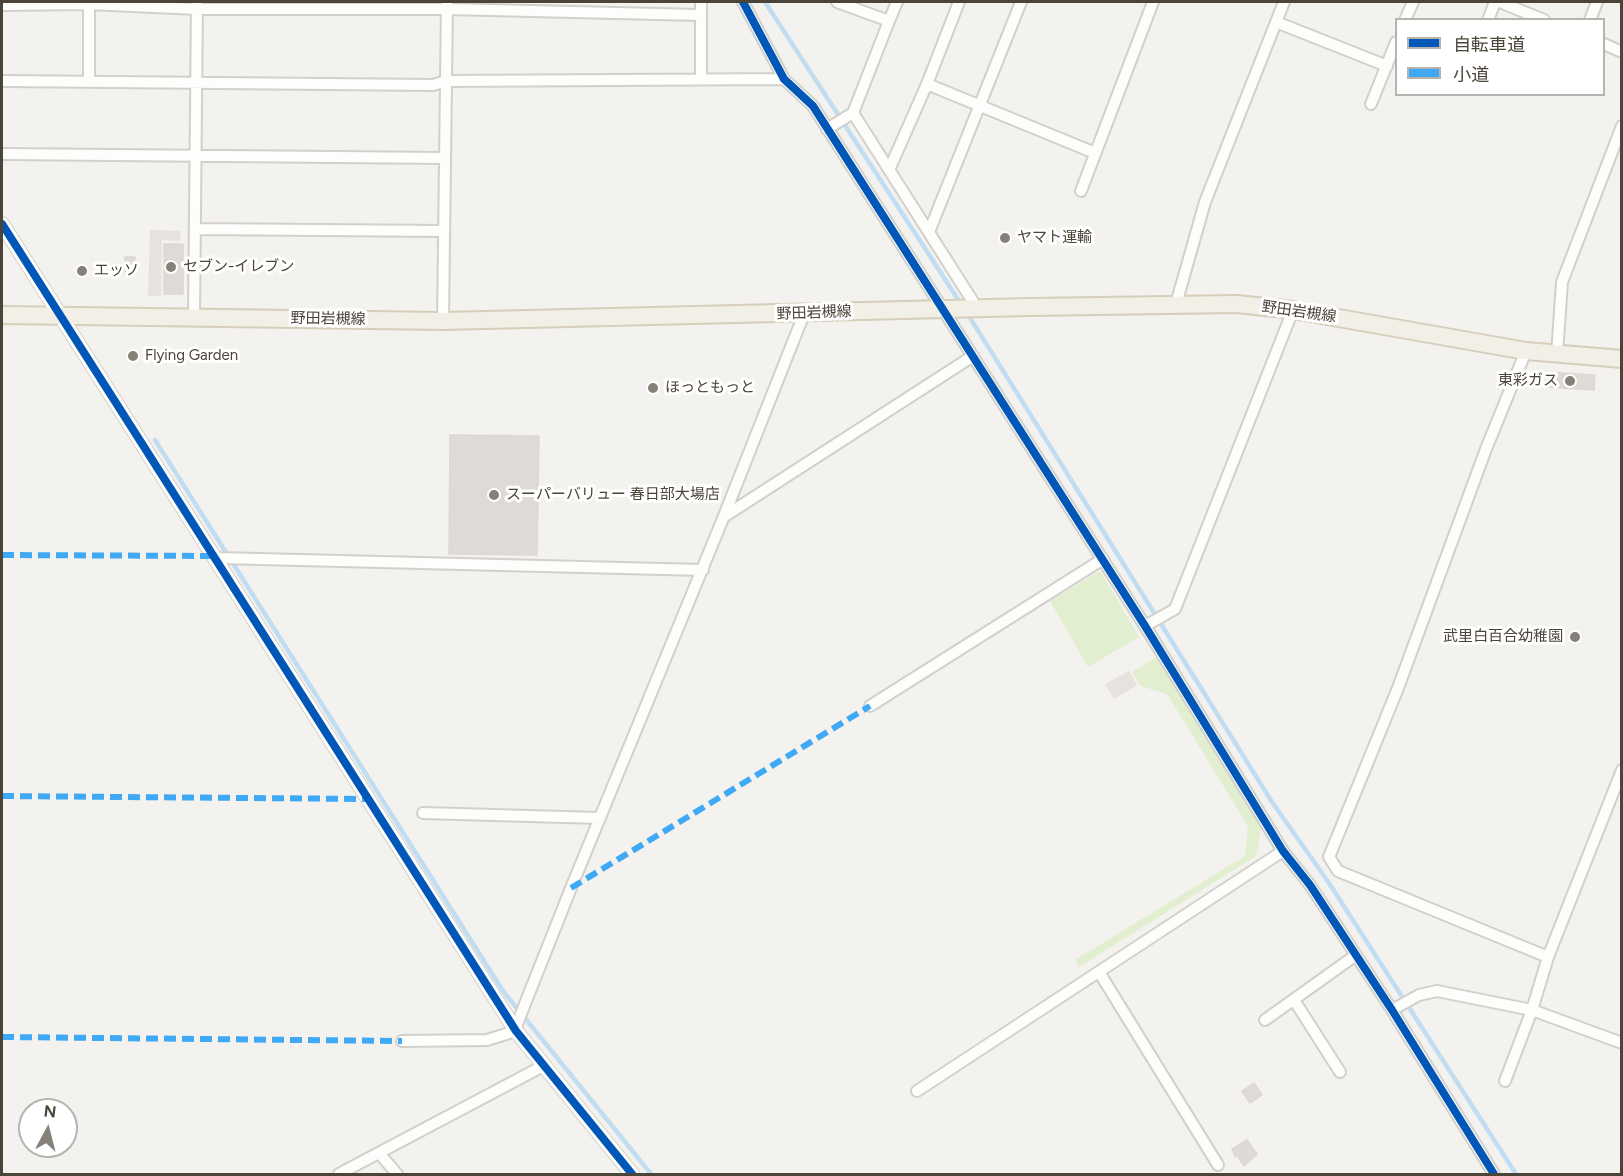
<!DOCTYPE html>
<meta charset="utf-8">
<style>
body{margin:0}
#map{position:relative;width:1623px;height:1176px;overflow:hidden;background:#f4f2ee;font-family:Figtree,"Noto Sans JP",sans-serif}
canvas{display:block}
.frame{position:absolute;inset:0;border:3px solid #4b4439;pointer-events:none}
.legend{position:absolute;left:1395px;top:18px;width:210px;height:78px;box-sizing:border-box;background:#fff;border:2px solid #b7b4b0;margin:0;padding:8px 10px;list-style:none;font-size:18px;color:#4b4439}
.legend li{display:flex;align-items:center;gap:12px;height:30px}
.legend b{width:30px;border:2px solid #b7b4b0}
.north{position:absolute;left:18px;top:1098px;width:60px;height:60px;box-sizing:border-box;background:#fff;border:2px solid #b7b4b0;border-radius:50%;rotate:7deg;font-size:16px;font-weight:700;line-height:24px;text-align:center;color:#4b4439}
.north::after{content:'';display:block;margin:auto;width:21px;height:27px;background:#868178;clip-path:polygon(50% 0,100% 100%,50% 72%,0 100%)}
</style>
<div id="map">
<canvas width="1623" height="1176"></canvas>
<div class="frame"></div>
<ul class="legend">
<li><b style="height:8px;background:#0057b8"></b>自転車道</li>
<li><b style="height:8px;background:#3fa9f5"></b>小道</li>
</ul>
<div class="north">N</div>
</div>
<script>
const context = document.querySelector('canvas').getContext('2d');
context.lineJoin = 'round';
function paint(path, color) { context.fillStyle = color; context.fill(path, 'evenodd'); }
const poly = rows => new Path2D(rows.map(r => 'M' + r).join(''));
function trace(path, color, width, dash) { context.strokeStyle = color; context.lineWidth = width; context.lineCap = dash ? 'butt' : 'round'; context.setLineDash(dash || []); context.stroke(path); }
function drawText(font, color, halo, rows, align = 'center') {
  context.font = font + ' Figtree,"Noto Sans JP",sans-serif'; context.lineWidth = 6; context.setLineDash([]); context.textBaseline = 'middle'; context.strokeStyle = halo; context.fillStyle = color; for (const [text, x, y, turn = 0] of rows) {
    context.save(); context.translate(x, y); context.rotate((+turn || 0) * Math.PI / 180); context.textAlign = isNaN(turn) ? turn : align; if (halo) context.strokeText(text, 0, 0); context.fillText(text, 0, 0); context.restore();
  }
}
const green = poly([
 [1100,571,1139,637,1088,667,1050,601],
 [1158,656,1262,824,1256,856,1079,967,1075,960,1245,856,1248,826,1167,694,1141,686,1132,672]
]);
const parking = poly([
 [150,230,181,231,180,241,162,240,161,296,148,296],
 [1129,671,1137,685,1114,699,1105,684]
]);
const stream = poly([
 [765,2,961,304],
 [967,313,1272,802,1329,883,1516,1174],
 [155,440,503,991,651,1174]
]);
const building = poly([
 [164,244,183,244,183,294,164,294,164,244],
 [125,257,135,257,134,275,125,275,125,257],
 [1546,372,1595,375,1594,390,1545,387,1546,372],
 [450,435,539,436,537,555,449,554,450,435],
 [1254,1083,1262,1095,1250,1103,1242,1091,1254,1083],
 [1247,1140,1257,1154,1244,1166,1237,1155,1235,1157,1232,1149,1247,1140]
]);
const minor = poly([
 [701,2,701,79],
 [743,2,784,79,813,106,1145,626,1283,851,1310,885,1392,1010,1494,1174],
 [837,2,889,21,897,2],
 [1500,2,1544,20],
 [2,5,89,4,197,9,447,9,700,15],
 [1405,20,1413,2],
 [1488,20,1495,2],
 [1590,20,1597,2],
 [1276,22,1387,66],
 [1604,44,1622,52],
 [2,81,433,85,446,81,784,79],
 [89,81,89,4],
 [927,84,1095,153],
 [1371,104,1396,42],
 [853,113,977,308],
 [827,129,853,113,889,21],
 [2,154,445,158],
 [889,170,927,84,959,2],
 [1081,191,1153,2],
 [195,229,444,231],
 [929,232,1021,2],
 [1176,304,1205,202,1284,2],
 [194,317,197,2],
 [443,321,447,2],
 [1526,351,1486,449,1398,688,1329,857,1338,871,1548,957],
 [1557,355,1562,282,1622,126],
 [725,516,973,356],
 [214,556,219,558,703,570],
 [1145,626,1175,609,1293,310],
 [870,706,1103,559],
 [423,813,600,818],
 [1099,972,1218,1165],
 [1294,1000,1340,1072],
 [1392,1010,1419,995,1437,991,1532,1010,1622,1043],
 [1265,1020,1356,955],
 [402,1041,487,1040,516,1031,517,1024,571,888,724,516,804,314],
 [1505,1081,1532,1010,1548,957,1622,770],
 [917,1091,1283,851],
 [379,1153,397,1174],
 [339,1174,543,1066]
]);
const tertiary = poly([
 [2,224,516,1031,632,1174]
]);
const primary = poly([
 [2,315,443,321,1030,307,1237,304,1293,310,1526,351,1622,359]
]);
const quiet = poly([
 [2,555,214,556],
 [2,796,368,799],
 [571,888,870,706],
 [2,1037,402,1041]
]);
const cycleway = poly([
 [743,2,784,79,813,106,1145,626,1283,851,1310,885,1392,1010,1494,1174],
 [2,224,516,1031,632,1174]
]);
const markers = [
 [1005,238,6,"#868178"],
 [171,267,6,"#868178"],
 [82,271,6,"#868178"],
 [133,356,6,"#868178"],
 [1570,381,6,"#868178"],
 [653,388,6,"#868178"],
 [494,495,6,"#868178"],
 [1575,637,6,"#868178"]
];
const poiNames = [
 ["ヤマト運輸",1017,238],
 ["セブン-イレブン",183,267],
 ["エッソ",94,271],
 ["Flying Garden",145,356],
 ["東彩ガス",1558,381,"right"],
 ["ほっともっと",665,388],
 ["スーパーバリュー 春日部大場店",506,495],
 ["武里白百合幼稚園",1563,637,"right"]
];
const streetNames = [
 ["野田岩槻線",1299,312,8],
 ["野田岩槻線",814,313,-2],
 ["野田岩槻線",328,319,1]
];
paint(green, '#e1eecf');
paint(parking, '#e6e3df');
trace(stream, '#c0ddf1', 4.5);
paint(building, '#dedbd6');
trace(building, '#dcd9d4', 1.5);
trace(minor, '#d2d0cb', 14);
trace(tertiary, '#d2d0cb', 16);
trace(primary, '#d6cebb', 20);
trace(minor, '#fdfdfc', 10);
trace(tertiary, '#fdfdfc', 14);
trace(primary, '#f2efe6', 16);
trace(quiet, '#3fa9f5', 6, [12, 6]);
trace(cycleway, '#0057b8', 8);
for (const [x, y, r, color] of markers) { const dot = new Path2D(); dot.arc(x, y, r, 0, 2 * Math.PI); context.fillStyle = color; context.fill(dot); trace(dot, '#fff', 2); }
drawText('15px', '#4b4439', '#fff', poiNames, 'left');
drawText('15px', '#4b4439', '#fff', streetNames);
</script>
